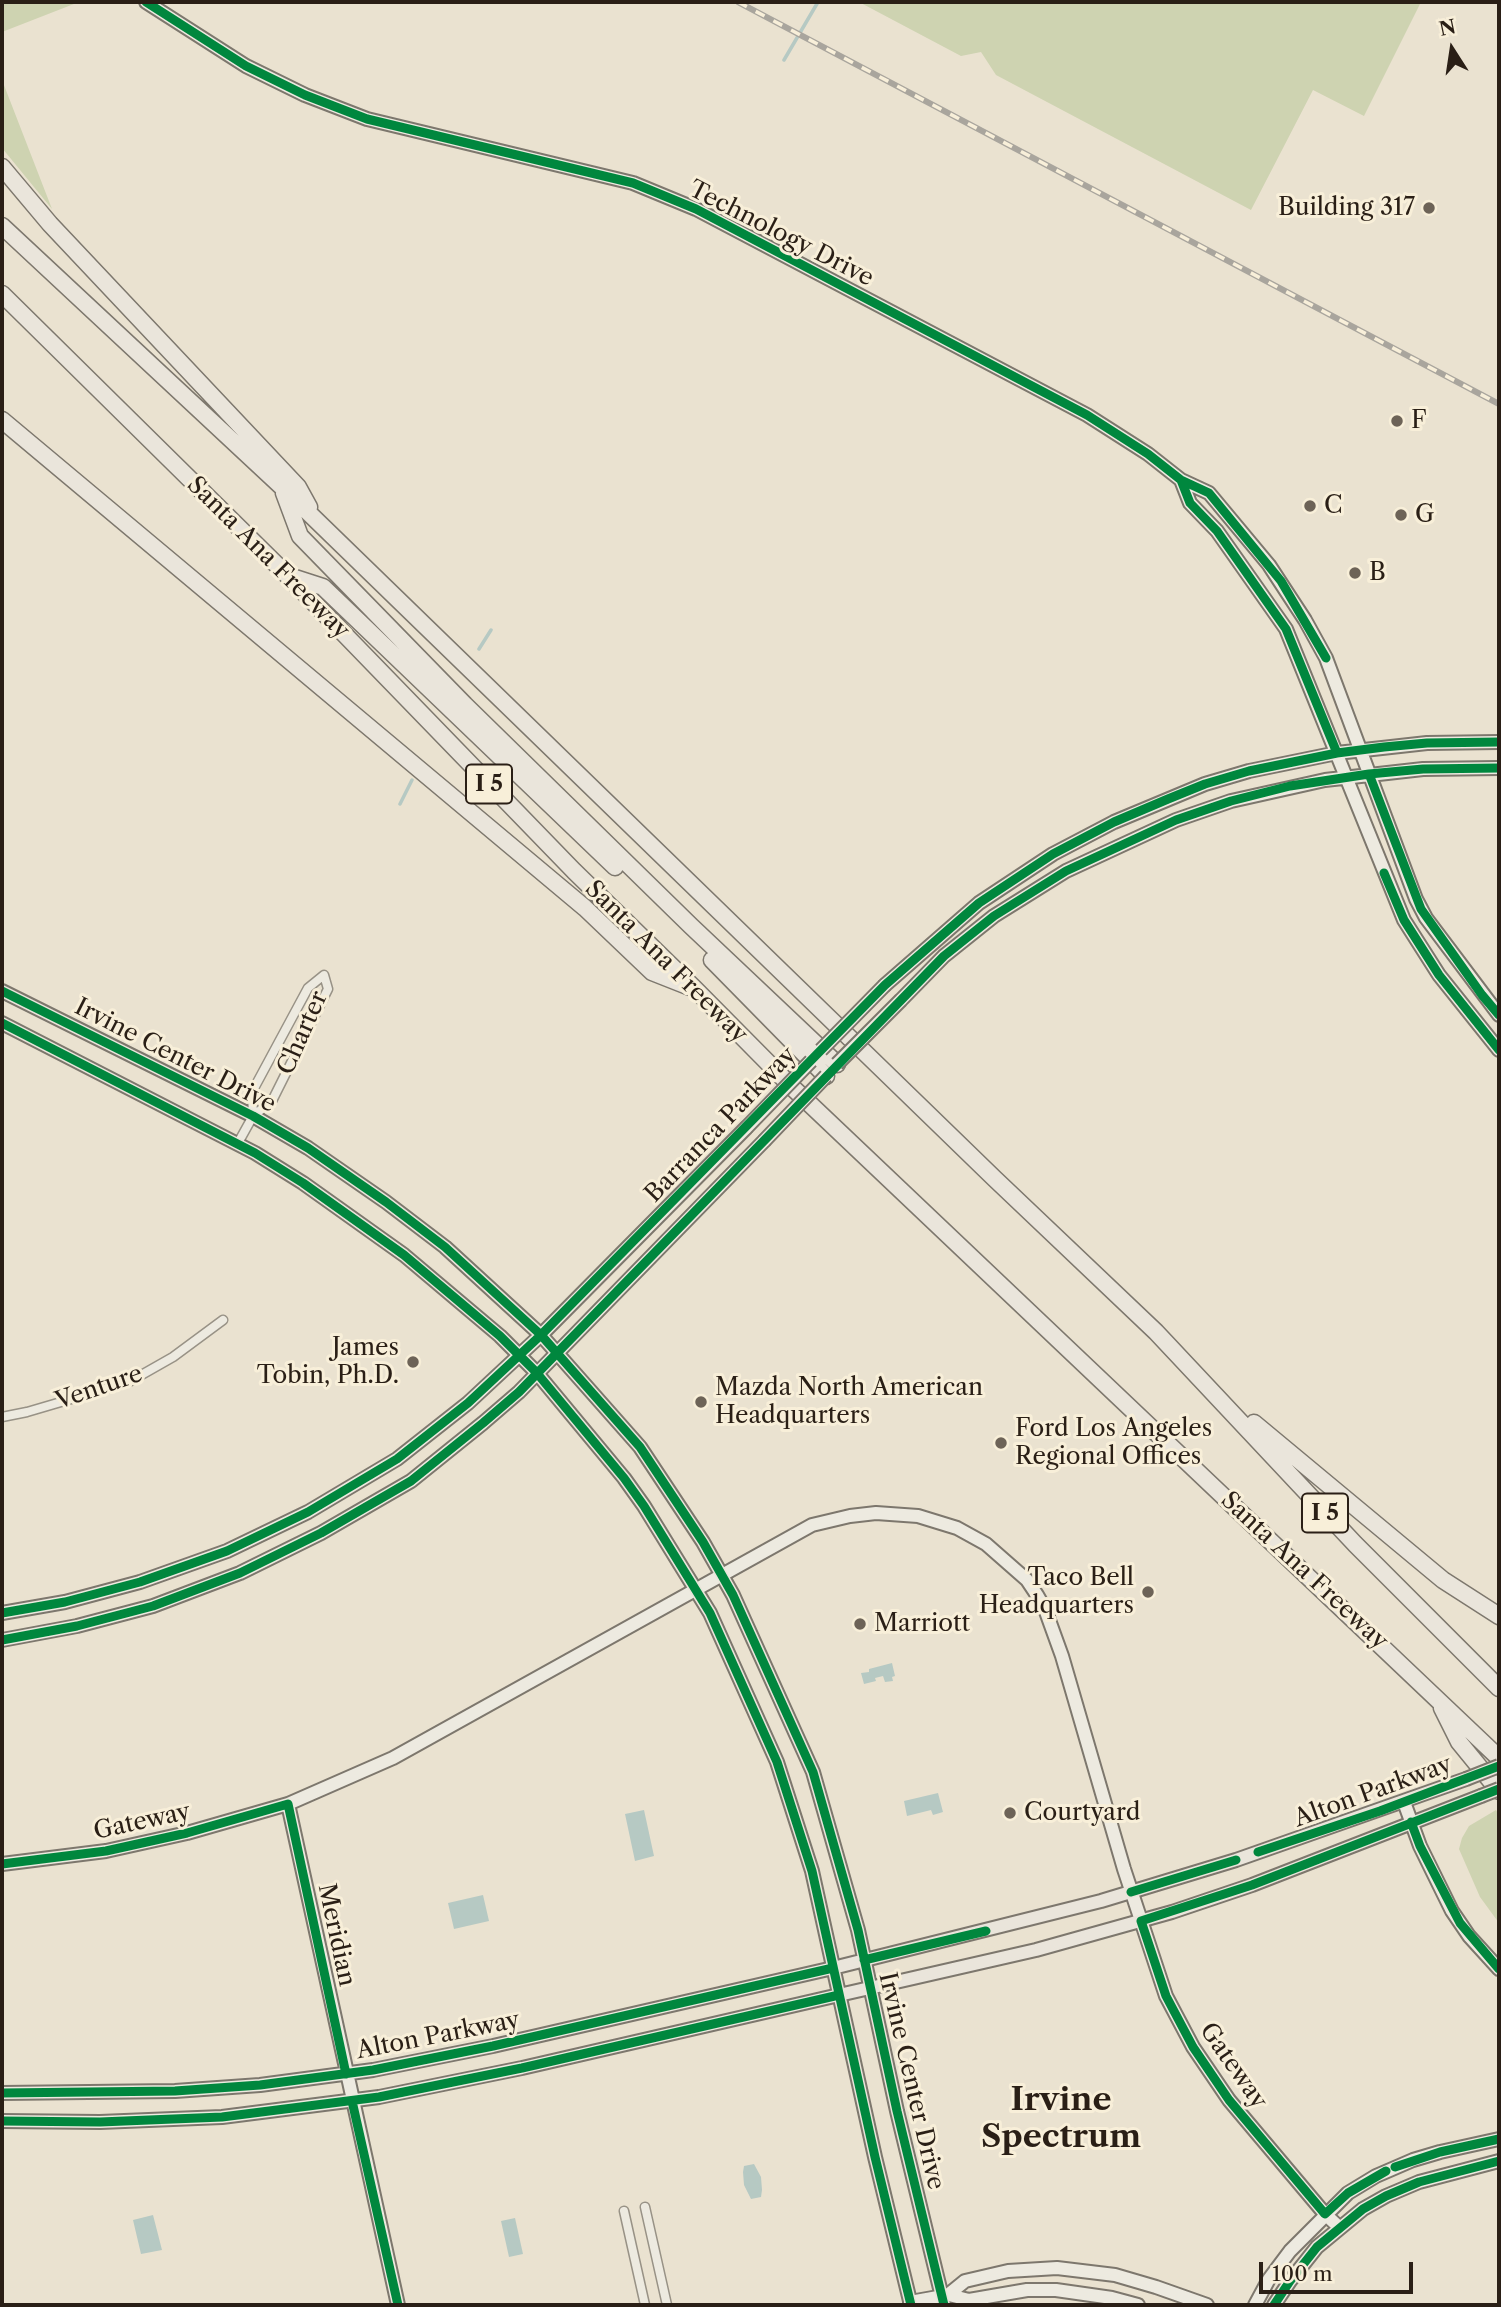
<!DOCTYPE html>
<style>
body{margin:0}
#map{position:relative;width:1501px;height:2307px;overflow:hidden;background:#eae2d0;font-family:"Libre Caslon Text",serif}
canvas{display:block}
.frame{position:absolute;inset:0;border:4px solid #2a1f16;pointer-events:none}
.north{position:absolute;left:1417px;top:14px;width:70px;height:70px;-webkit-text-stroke:5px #f8efd9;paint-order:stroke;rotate:348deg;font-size:19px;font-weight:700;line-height:28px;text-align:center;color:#2a1f16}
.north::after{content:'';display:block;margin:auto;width:24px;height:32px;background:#2a1f16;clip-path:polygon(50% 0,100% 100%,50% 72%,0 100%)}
.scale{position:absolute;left:1259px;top:2262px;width:154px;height:32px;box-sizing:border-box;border:4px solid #2a1f16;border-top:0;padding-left:9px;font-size:21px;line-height:24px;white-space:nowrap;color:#2a1f16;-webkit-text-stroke:5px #f8efd9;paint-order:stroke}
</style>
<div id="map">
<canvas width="1501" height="2307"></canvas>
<div class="frame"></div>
<div class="north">N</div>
<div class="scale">100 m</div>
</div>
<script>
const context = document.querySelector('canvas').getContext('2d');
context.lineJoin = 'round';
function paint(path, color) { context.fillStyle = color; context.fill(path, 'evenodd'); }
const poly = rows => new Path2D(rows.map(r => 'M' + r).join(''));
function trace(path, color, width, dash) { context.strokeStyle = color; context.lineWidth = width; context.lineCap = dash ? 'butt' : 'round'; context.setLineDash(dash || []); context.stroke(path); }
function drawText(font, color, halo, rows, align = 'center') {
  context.font = font + ' "Libre Caslon Text",serif'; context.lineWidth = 6; context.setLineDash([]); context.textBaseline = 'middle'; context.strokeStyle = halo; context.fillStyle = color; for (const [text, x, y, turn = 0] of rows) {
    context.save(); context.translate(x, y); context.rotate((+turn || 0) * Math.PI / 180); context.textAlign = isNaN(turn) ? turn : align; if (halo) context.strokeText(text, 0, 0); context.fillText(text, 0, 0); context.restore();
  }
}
const green = poly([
 [2,2,79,2,2,32],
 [859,2,1421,2,1364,116,1313,90,1251,210,996,75,981,52,961,56],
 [2,80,52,209,2,148],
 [1496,1810,1499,1815,1499,1923,1480,1897,1459,1849,1462,1838,1469,1826]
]);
const water = poly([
 [892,1663,895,1676,892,1677,893,1681,885,1682,883,1676,875,1678,876,1681,864,1684,861,1673,869,1672,869,1669],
 [938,1793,943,1812,933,1815,931,1810,907,1816,904,1801],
 [644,1810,654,1856,635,1861,625,1814],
 [483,1895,489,1921,454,1929,448,1903],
 [754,2164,761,2177,762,2190,761,2197,751,2199,744,2185,743,2172,744,2166],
 [153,2215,162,2250,141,2254,133,2220],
 [515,2218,523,2254,509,2257,501,2221]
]);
const stream = poly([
 [784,60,818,2],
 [479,649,491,630],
 [400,804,412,780]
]);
const street = poly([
 [238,1143,253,1116,272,1101,328,989,324,975,308,988,252,1092,253,1116],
 [2,1417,27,1412,129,1382,173,1357,223,1320],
 [645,2207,667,2305],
 [624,2211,645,2305]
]);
const secondary = poly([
 [146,2,246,66,305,95,367,119,633,183,696,209,1087,415,1148,454,1181,480,1209,493,1269,565,1305,620,1326,658,1416,899,1426,918,1499,1015],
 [1181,480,1190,503,1217,531,1286,629,1404,920,1439,975,1499,1050],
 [885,985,979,903,1053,854,1114,822,1205,784,1249,771,1337,753,1427,743,1499,742],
 [901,1000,944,956,994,916,1066,871,1176,820,1231,801,1325,780,1423,769,1499,768],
 [2,1613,65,1602,140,1582,227,1551,308,1512,397,1459,468,1403,541,1335,746,1128],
 [2,1640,77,1626,153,1606,240,1573,321,1533,411,1481,483,1423,519,1392,764,1141],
 [1404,1802,1420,1846,1452,1911,1469,1936,1499,1969],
 [288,1804,398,2305],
 [2,1864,106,1851,187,1833,288,1804,393,1758,812,1525,850,1516,876,1513,918,1516,957,1528,986,1544,1027,1580,1037,1595,1045,1609,1062,1656,1124,1869,1166,1996,1193,2047,1229,2100,1325,2214,1340,2228],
 [2,2093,175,2091,260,2085,373,2070,493,2046,833,1968],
 [2,2121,100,2122,222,2117,379,2097,522,2068,839,1995],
 [942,2296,949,2294,965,2281,1008,2271,1057,2268,1115,2275,1156,2287,1207,2305],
 [910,2302,949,2295,969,2300,1027,2290,1056,2290,1112,2298,1138,2305],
 [1255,2305,1269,2279,1290,2251,1348,2193,1376,2176,1413,2160,1440,2152,1499,2139],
 [1274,2305,1290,2281,1317,2247,1363,2209,1386,2196,1419,2182,1499,2161]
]);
const primary = poly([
 [2,991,253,1116,308,1148,386,1202,445,1247,541,1335,640,1447,703,1542,733,1595,813,1772,858,1930,897,2111,944,2305],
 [2,1023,255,1153,303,1183,404,1255,500,1336,536,1372,624,1478,644,1506,710,1613,777,1762,812,1871,875,2157,911,2305],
 [833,1968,1101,1901,1236,1860,1466,1779],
 [839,1995,1036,1950,1172,1912,1252,1885,1481,1796]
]);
const highway = poly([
 [2,167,50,224,298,487,309,507],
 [2,226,282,487,995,1179,1156,1332,1355,1544,1499,1688],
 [2,294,287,575,574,871,695,989,793,1088,1499,1758],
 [2,420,585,908,652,972,690,987],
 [284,493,300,536,465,705,691,926,837,1064],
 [289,576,323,587,615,867],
 [712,960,826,1076],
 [1254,1423,1443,1580,1499,1616],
 [1442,1708,1459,1742,1499,1791]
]);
const rail = poly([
 [738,2,1499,404]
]);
const secondaryBridge = poly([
 [821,1050,885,985],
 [837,1064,901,1000],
 [746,1128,811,1061],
 [764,1141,826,1076]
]);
const primaryBridge = poly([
 [1466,1779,1499,1766],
 [1481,1796,1499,1789]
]);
const cycleway = poly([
 [146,2,246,66,305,95,367,119,633,183,696,209,1087,415,1148,454,1181,480,1209,493,1281,581,1326,658],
 [1181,480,1190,503,1217,531,1286,629,1337,753],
 [1369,774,1421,909,1482,995,1499,1015],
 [1384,873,1404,920,1439,975,1499,1050],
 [2,991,253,1116,308,1148,386,1202,445,1247,541,1335,640,1447,703,1542,733,1595,813,1772,858,1930,897,2111,944,2305],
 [2,1023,255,1153,303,1183,404,1255,500,1336,536,1372,624,1478,644,1506,710,1613,777,1762,812,1871,875,2157,911,2305],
 [2,1613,65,1602,140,1582,227,1551,308,1512,397,1459,468,1403,541,1335,885,985,979,903,1053,854,1114,822,1168,799,1205,784,1249,771,1337,753,1384,747,1427,743,1499,742],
 [2,1640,77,1626,153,1606,240,1573,321,1533,411,1481,483,1423,519,1392,944,956,994,916,1066,871,1176,820,1231,801,1290,786,1369,774,1423,769,1499,768],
 [1411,1822,1420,1846,1460,1923,1499,1969],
 [1258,1852,1380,1811,1499,1766],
 [2,1864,106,1851,187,1833,288,1804,346,2074],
 [1131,1892,1236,1860],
 [864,1960,986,1931],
 [2,2093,175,2091,260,2085,373,2070,493,2046,833,1968],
 [352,2101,398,2305],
 [2,2121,100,2122,222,2117,379,2097,522,2068,839,1995],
 [1395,2167,1440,2152,1499,2139],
 [1386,2171,1348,2193,1325,2214,1229,2100,1193,2047,1166,1996,1141,1921,1252,1885,1499,1789],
 [1274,2305,1290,2281,1317,2247,1363,2209,1386,2196,1419,2182,1499,2161]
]);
const markers = [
 [1429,208,7,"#6d6357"],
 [1397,421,7,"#6d6357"],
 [1310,506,7,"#6d6357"],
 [1401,515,7,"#6d6357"],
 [1355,573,7,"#6d6357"],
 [413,1362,7,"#6d6357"],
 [701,1402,7,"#6d6357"],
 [1001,1443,7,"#6d6357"],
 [1148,1592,7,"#6d6357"],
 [860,1624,7,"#6d6357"],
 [1010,1813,7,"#6d6357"]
];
const shields = [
 [489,784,46],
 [1325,1513,46]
];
const shieldNames = [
 ["I 5",489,784],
 ["I 5",1325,1513]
];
const poiNames = [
 ["Building 317",1415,208,"right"],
 ["F",1411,421],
 ["C",1324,506],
 ["G",1415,515],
 ["B",1369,573],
 ["James",399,1348,"right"],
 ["Tobin, Ph.D.",399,1376,"right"],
 ["Mazda North American",715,1388],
 ["Headquarters",715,1416],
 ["Ford Los Angeles",1015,1429],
 ["Regional Offices",1015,1457],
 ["Taco Bell",1134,1578,"right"],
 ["Headquarters",1134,1606,"right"],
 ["Marriott",874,1624],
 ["Courtyard",1024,1813]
];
const streetNames = [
 ["Technology Drive",781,234,27],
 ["Santa Ana Freeway",268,558,45],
 ["Santa Ana Freeway",666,962,45],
 ["Charter",303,1033,-66],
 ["Irvine Center Drive",175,1056,27],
 ["Barranca Parkway",721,1125,-46],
 ["Venture",99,1388,-19],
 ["Santa Ana Freeway",1304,1571,43],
 ["Alton Parkway",1373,1792,-20],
 ["Gateway",142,1822,-12],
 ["Meridian",336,1935,78],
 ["Alton Parkway",438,2036,-11],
 ["Gateway",1233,2066,55],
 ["Irvine Center Drive",911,2081,77]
];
const districtNames = [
 ["Irvine",1061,2101],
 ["Spectrum",1061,2138]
];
paint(green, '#ced3b1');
paint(water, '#b6c9c3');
trace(stream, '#b6c9c3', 3.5);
trace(street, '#989286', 11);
trace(secondary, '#7d776d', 16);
trace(primary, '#7d776d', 16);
trace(highway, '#7d776d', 19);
trace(street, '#edeae0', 8);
trace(secondary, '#edeae0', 12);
trace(primary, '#eae5db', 12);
trace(highway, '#eae5db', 16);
trace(rail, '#a9a59d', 6);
trace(rail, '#f8efd9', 3.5, [10]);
trace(secondaryBridge, '#7d776d', 16, []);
trace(primaryBridge, '#7d776d', 16, []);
trace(secondaryBridge, '#edeae0', 12);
trace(primaryBridge, '#eae5db', 12);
trace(cycleway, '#00873e', 9);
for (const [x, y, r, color] of markers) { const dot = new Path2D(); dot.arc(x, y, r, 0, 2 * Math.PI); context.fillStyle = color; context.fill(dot); trace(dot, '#f8efd9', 2.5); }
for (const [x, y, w] of shields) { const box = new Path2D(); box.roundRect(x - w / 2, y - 19.5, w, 39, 5); context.fillStyle = '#f8efd9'; context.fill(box); trace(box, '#2a1f16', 2); }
drawText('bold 23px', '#2a1f16', null, shieldNames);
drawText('24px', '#2a1f16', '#f8efd9', poiNames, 'left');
drawText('24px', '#2a1f16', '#f8efd9', streetNames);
drawText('bold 32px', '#2a1f16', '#f8efd9', districtNames);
</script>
